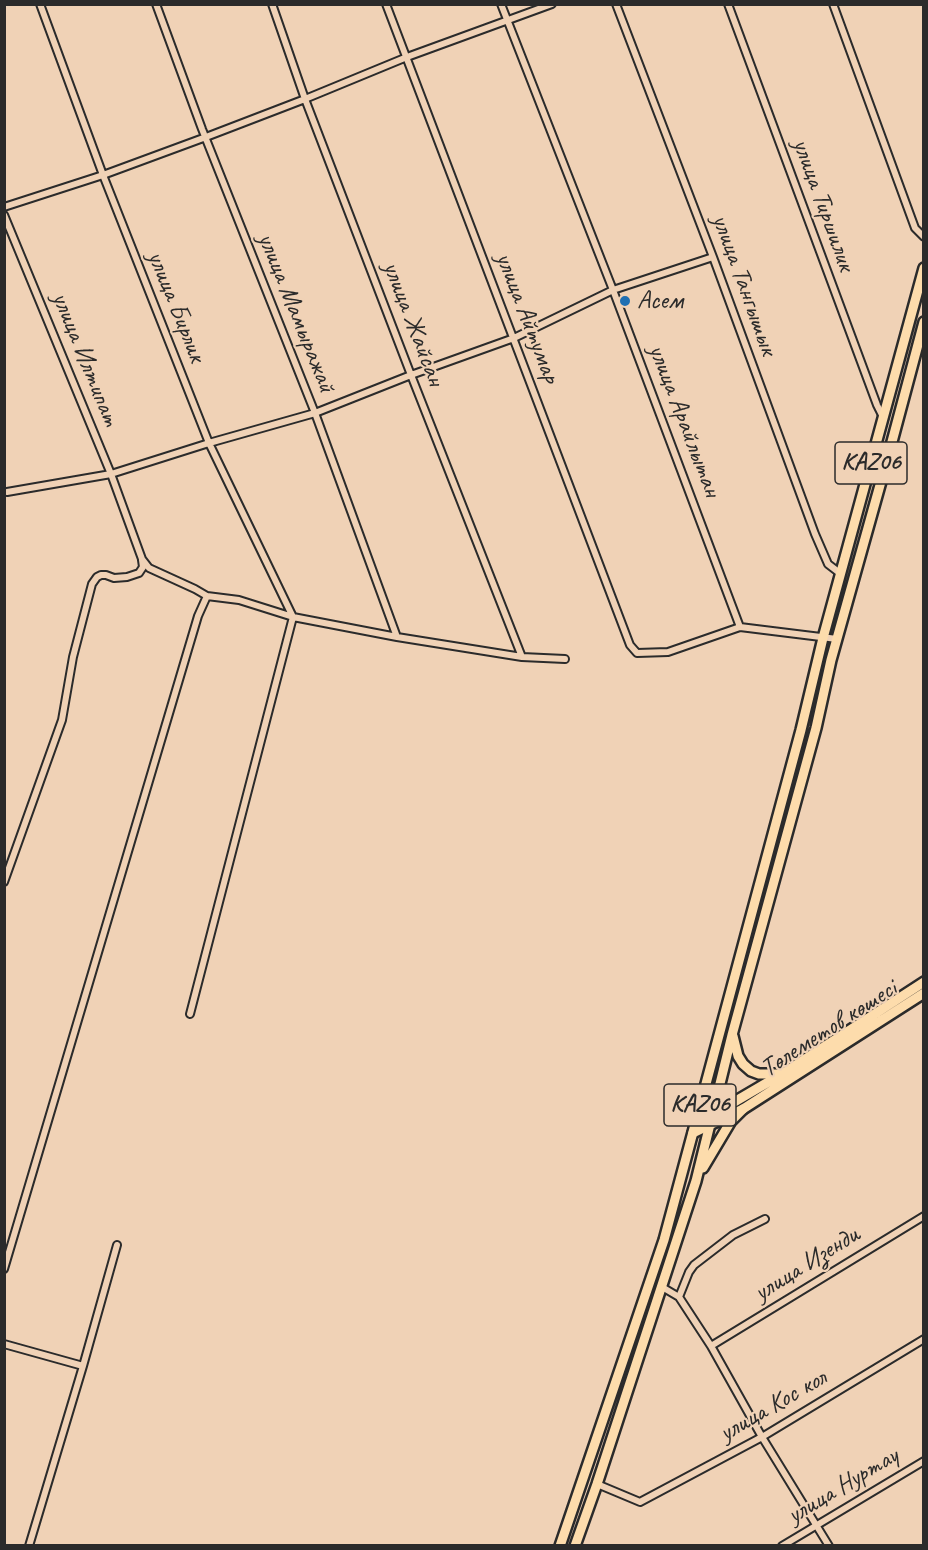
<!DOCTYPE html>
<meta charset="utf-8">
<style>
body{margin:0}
#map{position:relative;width:928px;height:1550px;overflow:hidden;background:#f0d2b6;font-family:Caveat,sans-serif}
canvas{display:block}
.frame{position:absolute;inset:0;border:6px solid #2b2b2b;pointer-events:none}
</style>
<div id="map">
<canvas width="928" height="1550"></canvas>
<div class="frame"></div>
</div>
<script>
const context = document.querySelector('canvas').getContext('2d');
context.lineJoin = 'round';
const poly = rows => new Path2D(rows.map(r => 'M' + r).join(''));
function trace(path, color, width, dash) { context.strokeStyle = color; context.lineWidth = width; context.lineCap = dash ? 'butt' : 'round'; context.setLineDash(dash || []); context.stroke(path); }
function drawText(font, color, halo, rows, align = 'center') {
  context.font = font + ' Caveat,sans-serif'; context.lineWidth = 4.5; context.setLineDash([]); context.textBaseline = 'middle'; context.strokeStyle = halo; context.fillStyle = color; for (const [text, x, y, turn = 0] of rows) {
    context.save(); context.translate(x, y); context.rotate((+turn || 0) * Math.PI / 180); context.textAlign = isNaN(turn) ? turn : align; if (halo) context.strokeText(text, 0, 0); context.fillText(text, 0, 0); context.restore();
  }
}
const minor = poly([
 [40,4,103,175,209,443,293,617,190,1014],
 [156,4,202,129,315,413,397,637],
 [272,4,305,99,411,375,522,657],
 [386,4,630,645,637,653,668,652,740,627],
 [501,4,613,290,740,627,837,639],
 [616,4,713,257,815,534,828,564,841,574],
 [728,4,877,405,883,417],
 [833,4,915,228,924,237],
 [4,207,103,175,206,137,305,99,407,57,552,4],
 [4,215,111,474,142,559,149,568,195,589,207,596,198,616,4,1269],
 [7,492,111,474,209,443,315,413,411,375,514,338,613,290,713,257],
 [207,596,239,600,293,617,397,637,522,657,565,659],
 [4,882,62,720,73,657,92,584,97,577,101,575,106,575,114,578,127,577,139,573,143,567,142,560],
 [662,1287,679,1297,711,1346,762,1437,829,1546],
 [679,1297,689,1272,694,1265,733,1235,765,1219],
 [4,1344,83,1366],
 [711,1346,924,1216],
 [597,1484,640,1502,762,1437,924,1339],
 [29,1546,83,1366,117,1245],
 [782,1546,924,1461]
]);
const primary = poly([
 [695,1123,712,1115,782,1074,924,982],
 [693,1133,743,1109,924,993]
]);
const trunk = poly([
 [733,1036,738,1056,743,1064,751,1071,759,1074,782,1074],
 [703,1168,731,1121,743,1109],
 [560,1546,664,1240,801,730,823,638,924,268],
 [575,1546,597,1484,696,1181,732,1035,816,728,831,660,889,453,924,322]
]);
const markers = [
 [625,301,6,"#1f6fb2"]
];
const shields = [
 [871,463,72],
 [700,1105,72]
];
const shieldNames = [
 ["KАZ06",871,463],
 ["KАZ06",700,1105]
];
const streetNames = [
 ["улица Тиршилик",823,205,70],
 ["улица Тангышык",744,285,70],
 ["улица Бирлик",176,307,68],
 ["улица Мамыражай",296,313,68],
 ["улица Айтумар",527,318,69],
 ["улица Жайсан",413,324,69],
 ["улица Илтипат",85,359,68],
 ["улица Арайлытан",684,421,69],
 ["Төлеметов көшесі",829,1029,-33],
 ["улица Изенди",807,1264,-32],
 ["улица Кос кол",773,1406,-30],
 ["улица Нуртау",843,1486,-31]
];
const poiNames = [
 ["Асем",637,301]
];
trace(minor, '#2b2b2b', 10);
trace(primary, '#2b2b2b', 14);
trace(trunk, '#2b2b2b', 14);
trace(minor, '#f0d2b6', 6);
trace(primary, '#fddcac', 9);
trace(trunk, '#fddcac', 9);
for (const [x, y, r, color] of markers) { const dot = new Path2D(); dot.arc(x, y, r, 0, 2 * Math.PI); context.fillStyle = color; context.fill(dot); trace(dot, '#f0d2b6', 2); }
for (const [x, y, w] of shields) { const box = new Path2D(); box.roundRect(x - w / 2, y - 21, w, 42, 4.5); context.fillStyle = '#f0d2b6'; context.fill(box); trace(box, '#2b2b2b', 1.5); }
drawText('bold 24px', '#2b2b2b', null, shieldNames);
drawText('26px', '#2b2b2b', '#f0d2b6', streetNames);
drawText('26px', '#2b2b2b', '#f0d2b6', poiNames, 'left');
</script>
